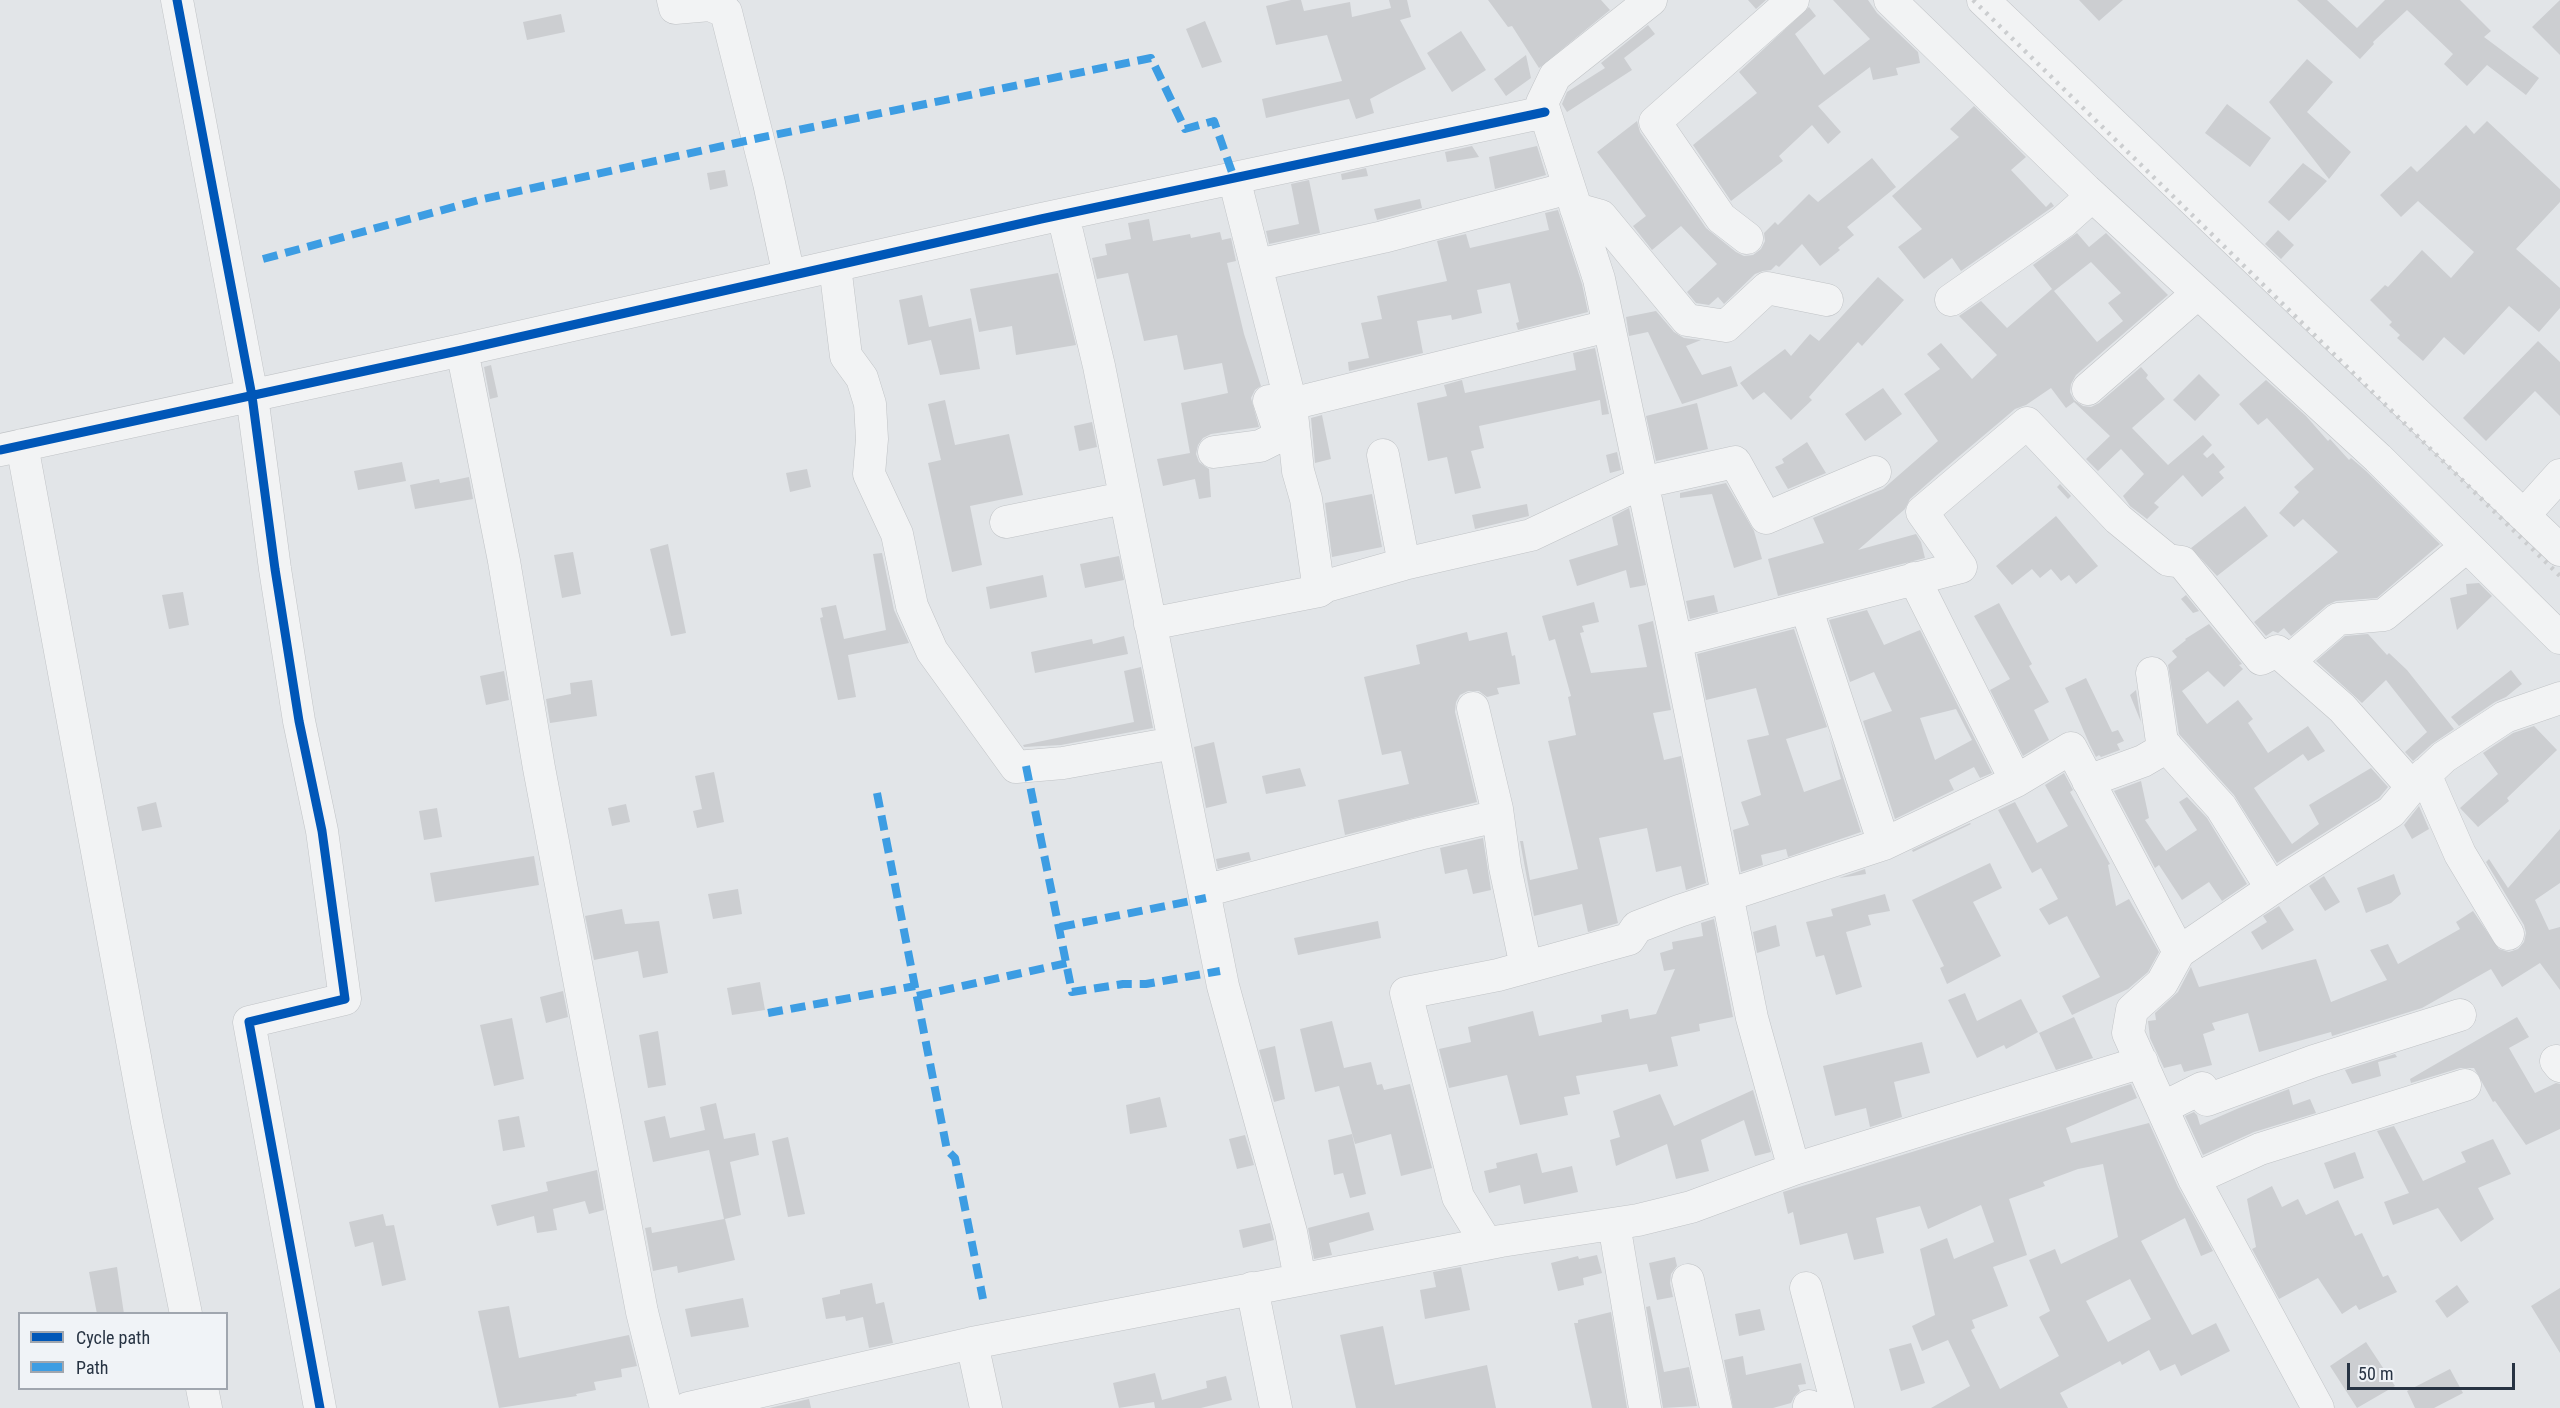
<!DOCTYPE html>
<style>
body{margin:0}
#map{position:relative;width:2560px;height:1408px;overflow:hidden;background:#e2e5e8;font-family:"Roboto Condensed",sans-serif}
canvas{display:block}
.legend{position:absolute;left:18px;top:1312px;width:210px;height:78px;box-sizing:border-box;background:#f0f3f7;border:2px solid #a0a6af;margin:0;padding:8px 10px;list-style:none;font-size:18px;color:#273343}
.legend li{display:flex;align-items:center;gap:12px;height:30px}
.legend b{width:30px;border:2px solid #a0a6af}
.scale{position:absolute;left:2347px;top:1363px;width:168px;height:27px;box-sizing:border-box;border:3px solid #273343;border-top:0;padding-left:8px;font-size:18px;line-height:21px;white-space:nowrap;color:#273343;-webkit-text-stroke:4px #f0f3f7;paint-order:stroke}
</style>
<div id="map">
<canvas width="2560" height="1408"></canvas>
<ul class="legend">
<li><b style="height:8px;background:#0057b8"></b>Cycle path</li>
<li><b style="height:8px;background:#3d9de3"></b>Path</li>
</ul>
<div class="scale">50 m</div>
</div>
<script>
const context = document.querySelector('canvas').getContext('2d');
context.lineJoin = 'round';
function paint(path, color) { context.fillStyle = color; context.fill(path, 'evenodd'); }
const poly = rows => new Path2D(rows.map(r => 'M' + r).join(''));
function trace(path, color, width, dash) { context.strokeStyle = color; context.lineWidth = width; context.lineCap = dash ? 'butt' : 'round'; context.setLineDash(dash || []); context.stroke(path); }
const building = poly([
 [1291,0,1301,0,1304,11,1350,2,1352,17,1391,8,1389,0,1407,0,1411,17,1400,20,1426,69,1370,99,1374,113,1356,119,1349,99,1266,118,1262,99,1342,81,1327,35,1276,45,1266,6],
 [1488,0,1601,0,1610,10,1539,68,1512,26,1508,27],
 [1748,0,1766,0,1756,9],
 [1833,0,1868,0,1877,13,1918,52,1920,63,1896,68,1898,75,1873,80,1870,67,1818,106,1841,132,1828,144,1812,125,1779,156,1783,161,1731,201,1693,145,1757,93,1739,72,1809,7,1816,16,1795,34,1824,75,1870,39],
 [2079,0,2123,0,2099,21],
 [2297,0,2327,0,2357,28,2385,0,2460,0,2491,31,2484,37,2539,78,2526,95,2487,65,2467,86,2444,64,2453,54,2407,10,2373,42,2374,44,2360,59],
 [2560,0,2560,55,2532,27],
 [561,14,565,32,527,40,523,22],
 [1205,21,1222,62,1202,68,1186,29],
 [1648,25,1655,34,1624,58,1632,70,1567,112,1562,104,1567,92,1605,68,1601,63],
 [1461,31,1486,70,1452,92,1427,53],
 [1526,55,1531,78,1506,96,1494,79],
 [2307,59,2333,82,2307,112,2351,152,2329,179,2269,102],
 [2227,104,2271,138,2250,167,2205,133],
 [1974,106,2026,157,2011,170,2046,207,2051,202,2054,206,1961,271,1952,258,1924,279,1898,247,1922,229,1892,196,1959,137,1950,129],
 [1637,121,1640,132,1706,228,1736,252,1744,256,1753,255,1761,249,1765,241,1764,233,1775,222,1778,225,1809,194,1818,202,1872,158,1896,187,1847,227,1854,235,1838,248,1840,250,1820,266,1802,244,1779,267,1776,265,1771,270,1763,271,1755,274,1724,304,1718,297,1709,305,1696,303,1687,292,1717,264,1681,226,1652,250,1633,226,1646,216,1597,152],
 [2487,121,2560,189,2560,202,2516,249,2560,288,2560,308,2539,332,2509,306,2464,355,2444,337,2423,361,2397,338,2400,335,2389,325,2392,322,2370,300,2385,285,2388,287,2422,250,2451,278,2474,252,2418,201,2401,217,2380,195,2411,166,2417,172,2466,125,2474,134],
 [1472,146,1479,157,1447,162,1445,152],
 [1537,146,1546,175,1495,189,1489,157],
 [2303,163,2327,181,2289,221,2268,202],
 [1366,168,1368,176,1342,180,1341,174],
 [725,170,728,186,710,190,707,173],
 [1309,180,1320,233,1269,244,1266,231,1299,224,1291,184],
 [1420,199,1422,208,1377,220,1374,209],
 [1558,210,1582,284,1588,312,1518,330,1516,323,1519,322,1510,283,1477,290,1482,313,1452,320,1451,315,1417,321,1423,353,1349,371,1348,362,1369,358,1361,323,1382,319,1377,296,1447,281,1437,241,1466,234,1470,248,1549,230,1545,213],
 [1149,219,1153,241,1190,234,1191,238,1220,232,1222,240,1231,238,1236,261,1227,263,1244,334,1261,386,1255,390,1251,398,1259,427,1211,434,1203,438,1198,445,1196,454,1199,462,1209,469,1211,497,1199,499,1195,479,1163,486,1157,459,1190,453,1181,403,1228,393,1222,363,1184,370,1177,335,1144,341,1128,273,1097,279,1092,258,1107,255,1105,244,1131,239,1128,223],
 [2278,230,2294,245,2281,259,2265,244],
 [2077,233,2089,247,2106,233,2168,295,2076,375,2071,384,2070,392,2074,400,2083,406,2091,407,2099,403,2141,367,2148,375,2146,378,2165,399,2132,428,2168,465,2203,435,2212,445,2203,454,2207,458,2213,453,2225,467,2219,472,2224,478,2202,497,2183,475,2154,503,2159,507,2147,519,2130,506,2123,496,2144,474,2121,449,2098,471,2086,459,2110,436,2074,402,2066,408,2051,388,2026,405,2015,409,1937,475,1910,499,1905,509,1858,550,1916,534,1921,542,1925,558,1778,596,1768,559,1824,543,1813,518,1883,489,1938,441,1904,394,1940,369,1927,354,1941,343,1972,379,1997,355,1959,316,1981,301,2007,328,2052,289,2033,265],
 [2091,262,2121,293,2108,303,2123,321,2097,342,2054,291],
 [1058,273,1076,345,1016,355,1012,326,979,332,970,289],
 [1878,277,1904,300,1862,346,1858,342,1809,397,1812,400,1791,420,1764,392,1753,400,1740,383,1785,349,1791,356,1810,334,1819,341],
 [922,295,929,327,971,318,980,369,940,375,931,340,908,345,899,300],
 [1656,311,1674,332,1684,338,1701,340,1686,346,1702,375,1731,366,1738,386,1682,404,1648,332,1629,336,1626,317],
 [2538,341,2560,362,2560,416,2535,391,2486,441,2463,418],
 [1595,348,1609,414,1602,415,1600,400,1479,426,1484,448,1471,451,1481,488,1455,494,1447,457,1428,461,1417,403,1447,396,1444,385,1462,380,1465,393,1576,370,1573,353],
 [491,365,498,397,490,399,484,367],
 [2199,374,2220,395,2195,421,2173,400],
 [2266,380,2306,416,2328,441,2330,439,2349,460,2351,458,2366,471,2440,544,2377,598,2336,601,2327,605,2291,636,2284,628,2278,633,2273,631,2266,636,2254,622,2338,552,2303,519,2294,527,2279,513,2299,492,2294,487,2314,469,2267,418,2258,425,2239,404],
 [1883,388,1902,414,1865,441,1845,414],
 [945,400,955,445,1009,434,1023,495,970,506,982,565,952,572,928,463,941,460,928,404],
 [1697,403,1708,449,1656,461,1646,416],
 [1322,415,1331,459,1315,463,1311,418],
 [1092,422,1097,447,1079,451,1074,426],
 [1807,442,1826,473,1788,489,1775,467,1784,463,1782,459],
 [1617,452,1621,470,1610,473,1606,455],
 [402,462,406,481,358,490,354,471],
 [807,469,811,487,790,492,786,473],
 [469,477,473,499,415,509,410,485,439,479,440,483],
 [1726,483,1754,531,1762,559,1734,568,1712,494,1680,498,1680,493],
 [2060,484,2071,496,2068,499,2057,487],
 [1372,494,1382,547,1332,557,1325,503],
 [1527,504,1529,516,1475,529,1472,515],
 [2245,506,2268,536,2217,576,2191,548],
 [1629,508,1646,585,1630,588,1626,570,1577,586,1569,560,1618,545,1612,517],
 [2056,516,2098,566,2076,584,2069,575,2061,581,2051,569,2040,578,2032,569,2012,585,1996,566],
 [668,544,686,633,671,636,650,549],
 [573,552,581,594,562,598,554,555],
 [882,553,894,610,909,643,848,655,856,697,838,700,820,618,823,617,821,608,836,605,844,639,886,630,873,554],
 [1119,556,1124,580,1085,588,1080,564],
 [1043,575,1047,597,990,609,986,587],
 [2479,583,2492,596,2457,630,2450,598,2467,594,2466,584],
 [183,592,189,625,169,629,162,595],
 [1714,595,1718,612,1690,619,1686,601],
 [2186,595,2199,611,2193,613,2181,599],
 [1594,602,1599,622,1582,626,1584,632,1580,633,1591,673,1647,667,1638,625,1653,621,1671,710,1653,713,1664,760,1681,756,1706,883,1686,890,1681,866,1656,872,1647,828,1599,838,1618,923,1588,932,1582,904,1534,916,1520,841,1523,841,1530,880,1578,869,1548,741,1576,735,1568,697,1571,696,1555,639,1549,641,1542,616],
 [1999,603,2032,664,2029,666,2049,702,2034,710,2049,740,2023,756,1990,690,2010,679,1974,616],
 [1867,610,1884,645,1920,630,1992,773,1980,778,1974,767,1949,780,1954,790,1895,819,1863,721,1892,711,1874,672,1850,682,1829,620],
 [1956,709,1972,740,1935,760,1920,718],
 [2209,624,2242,664,2239,665,2243,669,2224,687,2208,671,2182,691,2207,724,2238,700,2253,719,2248,723,2268,753,2308,726,2325,751,2308,761,2303,754,2254,788,2292,844,2319,824,2309,805,2371,768,2388,787,2379,798,2277,863,2234,795,2179,734,2168,665,2177,657,2172,651,2186,640,2185,639],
 [1794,629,1827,727,1786,739,1804,792,1841,779,1829,734,1861,832,1788,857,1786,849,1761,855,1763,865,1741,872,1733,830,1749,825,1741,802,1761,795,1747,740,1769,735,1756,688,1706,700,1697,654],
 [1467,632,1469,641,1507,632,1512,656,1515,655,1520,684,1497,688,1499,694,1487,697,1479,691,1468,691,1460,695,1456,702,1455,712,1477,802,1345,835,1338,800,1409,784,1401,751,1382,755,1364,677,1420,664,1416,645],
 [2368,634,2387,655,2389,653,2407,670,2454,729,2432,744,2413,761,2405,752,2427,732,2386,680,2362,703,2316,661,2345,636],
 [1124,636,1128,654,1035,673,1031,652,1092,639,1093,644],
 [1141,667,1153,728,1061,745,1024,747,1023,745,1134,722,1124,671],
 [2511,670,2522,684,2506,697,2495,702,2459,726,2451,717],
 [504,671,509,700,486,705,480,676],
 [2086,678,2112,732,2118,730,2124,741,2117,744,2120,750,2101,757,2099,755,2096,757,2089,743,2065,688],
 [592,680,597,716,550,723,546,699,571,694,570,683],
 [2136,690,2141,722,2130,695],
 [2534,726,2557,750,2507,798,2509,801,2478,827,2460,808,2498,774,2483,753,2513,733],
 [1214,742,1227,803,1206,808,1194,747],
 [1300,768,1306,786,1266,794,1262,776],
 [714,772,724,822,697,828,693,811,702,809,695,776],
 [2064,773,2073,790,2070,792,2110,864,2108,865,2116,906,2129,899,2159,952,2148,972,2128,989,2072,1015,2062,996,2100,977,2067,916,2049,925,2039,909,2058,899,2041,868,2032,873,1998,810,2015,802,2037,843,2068,826,2045,785],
 [2141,781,2149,818,2145,820,2166,851,2197,830,2179,802,2187,797,2207,818,2247,884,2222,901,2209,882,2182,900,2159,865,2155,868,2114,791],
 [156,802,162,827,142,831,137,807],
 [626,804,630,822,612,826,608,808],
 [2419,806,2429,829,2412,839,2404,825],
 [437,808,442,837,424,840,419,811],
 [1970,823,1971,824,1913,852,1912,850],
 [2560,829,2560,883,2535,900,2549,930,2560,927,2560,990,2540,963,2502,987,2491,969,2422,1008,2332,1036,2331,1032,2259,1052,2248,1013,2212,1023,2215,1030,2203,1034,2212,1065,2184,1072,2181,1064,2164,1068,2150,1038,2148,1021,2156,1020,2155,1013,2178,992,2191,967,2199,987,2316,959,2331,1002,2387,980,2370,950,2388,944,2398,964,2460,929,2456,922,2473,911,2499,949,2509,952,2518,949,2524,942,2526,933,2524,925,2486,862,2489,859,2508,888],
 [1483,838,1491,890,1473,894,1467,869,1445,874,1440,848],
 [1249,852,1251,860,1218,869,1216,859],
 [534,856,539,885,435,902,430,873],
 [1990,863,2002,888,1973,902,2001,956,1947,984,1940,968,1944,966,1912,900],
 [1865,869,1866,874,1839,878],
 [2394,874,2401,894,2391,903,2366,913,2357,888],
 [2324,876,2340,902,2325,911,2309,886],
 [738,889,742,914,713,919,708,894],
 [1885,894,1890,911,1868,915,1871,925,1846,932,1862,987,1836,995,1824,955,1816,957,1806,922,1833,916,1831,909],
 [2279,906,2294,930,2262,950,2251,932,2267,922,2263,916],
 [622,909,625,924,659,921,668,973,643,978,638,951,594,960,585,916],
 [1714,919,1733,1017,1699,1024,1700,1031,1671,1037,1678,1066,1649,1072,1647,1064,1576,1076,1580,1094,1564,1097,1568,1115,1520,1125,1507,1075,1449,1088,1439,1049,1471,1042,1468,1027,1533,1011,1539,1036,1602,1022,1601,1015,1628,1009,1630,1019,1656,1014,1675,969,1664,971,1660,953,1673,949,1672,942,1703,936,1701,923],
 [1378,921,1381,938,1298,955,1294,938],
 [1776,925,1780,946,1757,953,1753,932],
 [760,982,765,1010,732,1015,727,988],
 [563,991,568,1017,546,1023,540,997],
 [1965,993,1977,1021,2021,999,2038,1032,2006,1049,2004,1045,1977,1058,1948,1000],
 [2074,1017,2093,1058,2056,1070,2039,1033],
 [2517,1017,2529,1037,2509,1048,2535,1093,2556,1083,2560,1084,2560,1129,2526,1145,2495,1101,2493,1102,2474,1068,2460,1068,2411,1083,2410,1079],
 [512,1018,524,1079,494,1086,480,1025],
 [1332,1021,1344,1068,1371,1062,1377,1085,1382,1084,1384,1090,1410,1084,1432,1168,1401,1176,1391,1134,1355,1144,1339,1086,1315,1092,1300,1029],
 [658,1031,666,1085,648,1088,639,1035],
 [1922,1042,1930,1073,1894,1082,1902,1117,1870,1127,1866,1108,1835,1116,1823,1066],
 [1275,1046,1285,1099,1274,1102,1259,1050],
 [2395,1054,2397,1057,2378,1062,2381,1076,2352,1084,2345,1070],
 [2131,1084,2137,1098,2066,1128,2071,1143,2149,1123,2178,1187,2213,1251,2201,1256,2185,1218,2141,1241,2192,1335,2216,1323,2230,1351,2181,1376,2175,1364,2160,1371,2149,1350,2122,1365,2120,1361,2060,1393,2068,1408,1931,1408,1970,1386,1948,1340,1922,1351,1912,1326,1935,1315,1920,1249,1947,1238,1954,1259,1994,1242,1981,1205,1928,1229,1920,1206,1876,1218,1884,1253,1854,1260,1847,1233,1800,1245,1793,1212,1788,1214,1783,1192],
 [2103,1164,2118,1237,2061,1264,2055,1249,2029,1260,2050,1311,2039,1317,2059,1356,2000,1389,1971,1330,1975,1328,1972,1320,2008,1306,1993,1267,2027,1255,2009,1199,2045,1186,2043,1182,2078,1169],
 [2130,1279,2151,1319,2108,1342,2086,1301],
 [2289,1089,2293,1105,2310,1099,2316,1113,2254,1132,2203,1155,2185,1116,2194,1112,2197,1115,2200,1125,2239,1108],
 [1753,1090,1771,1152,1755,1156,1744,1120,1701,1140,1709,1171,1676,1179,1667,1144,1616,1166,1610,1140,1620,1137,1613,1111,1660,1094,1674,1126],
 [1160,1097,1167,1127,1130,1134,1126,1105],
 [716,1103,724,1139,755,1133,759,1155,730,1162,741,1215,725,1219,735,1260,678,1273,677,1266,653,1271,645,1228,651,1227,652,1233,724,1219,709,1150,653,1162,644,1121,665,1116,670,1138,705,1130,700,1107],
 [519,1116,525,1147,503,1151,498,1120],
 [2394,1126,2423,1181,2466,1162,2461,1152,2493,1139,2511,1174,2478,1188,2494,1219,2461,1242,2438,1208,2393,1225,2384,1202,2409,1193,2377,1131],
 [1352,1134,1366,1194,1350,1198,1343,1173,1334,1175,1328,1140],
 [1245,1135,1254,1165,1237,1169,1229,1139],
 [788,1137,805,1214,788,1217,772,1141],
 [2355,1152,2364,1178,2334,1189,2324,1163],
 [1537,1153,1542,1173,1572,1166,1578,1192,1524,1204,1520,1185,1489,1193,1484,1171,1497,1168,1496,1163],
 [597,1170,604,1210,589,1214,585,1201,553,1209,557,1230,537,1233,534,1216,497,1226,491,1205,548,1191,546,1182],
 [2272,1186,2282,1207,2298,1199,2306,1215,2338,1200,2355,1236,2362,1233,2383,1277,2388,1275,2397,1292,2359,1310,2356,1305,2342,1314,2318,1278,2279,1299,2252,1249,2256,1247,2247,1199],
 [1369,1212,1374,1230,1329,1243,1332,1255,1314,1259,1308,1228],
 [383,1214,386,1226,394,1225,406,1280,382,1286,373,1242,355,1247,349,1222],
 [1270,1223,1274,1240,1243,1248,1239,1230],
 [1597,1255,1602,1273,1583,1278,1584,1285,1558,1291,1551,1263,1578,1256,1579,1259],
 [1675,1257,1677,1266,1671,1274,1670,1283,1673,1297,1657,1300,1649,1263],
 [117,1267,124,1314,97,1314,89,1272],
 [1461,1267,1470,1310,1425,1319,1420,1290,1436,1287,1433,1272],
 [872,1283,876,1304,884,1302,893,1343,869,1348,863,1317,846,1321,845,1316,826,1319,822,1298,840,1294,840,1290],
 [2457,1285,2469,1302,2447,1318,2435,1301],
 [2560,1288,2560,1353,2531,1306],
 [743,1298,749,1327,691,1337,685,1309],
 [509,1306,519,1358,629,1335,637,1366,621,1369,622,1377,594,1382,596,1390,576,1394,577,1396,499,1408,478,1311],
 [1650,1306,1664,1372,1689,1367,1697,1406,1663,1408,1646,1307],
 [1760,1309,1765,1330,1739,1336,1735,1314],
 [1611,1312,1627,1408,1592,1408,1574,1323,1578,1323,1578,1320],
 [1383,1326,1395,1385,1487,1365,1496,1408,1356,1408,1340,1335],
 [2366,1342,2395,1386,2357,1408,2330,1366],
 [1911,1343,1925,1383,1901,1391,1889,1349],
 [1743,1356,1746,1375,1801,1363,1806,1384,1798,1385,1800,1391,1794,1397,1791,1403,1773,1408,1733,1408,1724,1360],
 [2450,1369,2463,1393,2434,1408,2415,1408,2407,1391],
 [1155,1373,1162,1400,1207,1388,1206,1381,1226,1376,1232,1400,1201,1408,1155,1408,1154,1402,1119,1408,1113,1383],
 [809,1399,811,1408,769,1408]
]);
const minor = poly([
 [177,0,252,396,275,569,299,721,322,831,345,999,249,1022,320,1408],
 [673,0,675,8,710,5,726,12,769,183,789,276],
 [1651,0,1555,76,1542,103,1599,279,1676,641,1752,1018,1794,1169],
 [1890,0,2086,190,2378,458,2560,638],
 [1983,0,2560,550],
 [1234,178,1291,404,1298,471,1306,499,1319,591],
 [1576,209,1601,216,1687,320,1726,326,1767,288,1827,300],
 [1063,215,1099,366,1223,986,1291,1232,1300,1279],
 [1747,238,1721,218,1655,122,1793,0],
 [1257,265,1383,237,1569,188],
 [835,266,846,356,862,378,870,404,872,439,869,474,897,534,912,606,932,651,1016,767,1063,763,1174,743],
 [1951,300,2063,222,2092,196],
 [462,350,504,561,539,768,642,1312,666,1408],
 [2088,389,2198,293],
 [1291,404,1608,326],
 [22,445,147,1122,186,1314],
 [0,450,462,350,1041,219,1545,112],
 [1214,452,1260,446,1276,438,1277,425,1269,401],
 [1383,455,1404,564],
 [2524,515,2560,475],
 [1006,522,1124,498],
 [1914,578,2016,781],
 [1806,607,1884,844],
 [1150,624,1319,591,1326,586,1404,564,1531,535,1641,483,1735,462,1766,518,1875,472],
 [1676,641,1961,567,1922,512,2027,423,2118,519,2168,560,2182,562,2261,659,2277,651,2342,708,2412,787],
 [2289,661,2338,619,2384,615,2467,546],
 [2152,673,2162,742,2221,807,2272,889],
 [1473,708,1497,809,1505,867,1526,967],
 [2425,774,2460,854,2508,934],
 [2088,781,2143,761,2167,747],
 [1204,891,1419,834,1498,816],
 [2556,1061,2560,1066],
 [2162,1108,2202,1088,2207,1100,2314,1061,2460,1015],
 [2194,1179,2260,1149,2465,1085],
 [1614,1224,1645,1408],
 [1487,1244,1458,1197,1406,993,1498,975,1629,939,1637,927,1679,911,1884,844,2016,781,2071,748,2179,952],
 [1688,1280,1716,1408],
 [1252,1288,1276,1408],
 [1806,1288,1838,1408],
 [972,1343,986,1408],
 [202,1388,206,1408],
 [1809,1406,1810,1408],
 [688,1408,972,1343,1501,1241,1638,1220,1691,1207,1794,1169,2142,1062],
 [2318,1408,2194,1179,2128,1033,2132,1010,2162,983,2179,952,2295,873,2391,812,2412,787,2444,757,2505,717,2560,698]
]);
const rail = poly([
 [1973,0,2560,576]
]);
const quiet = poly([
 [263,259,479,200,759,138,1151,58,1185,129,1214,121,1234,178],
 [1026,766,1072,992,1123,984,1146,984,1220,971],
 [877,793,947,1150,955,1158,983,1299],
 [1060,927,1206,898],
 [917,996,1067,963],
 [768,1013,915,986]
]);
const cycleway = poly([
 [177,0,252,396,275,569,299,721,322,831,345,999,249,1022,320,1408],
 [0,450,462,350,1041,219,1545,112]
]);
paint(building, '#ccced1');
trace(minor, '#c0c3c6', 33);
trace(minor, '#f2f3f4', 32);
trace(rail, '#cbcdcf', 4.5, [3, 6]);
trace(quiet, '#3d9de3', 8, [15, 8]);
trace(cycleway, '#0057b8', 9);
</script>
